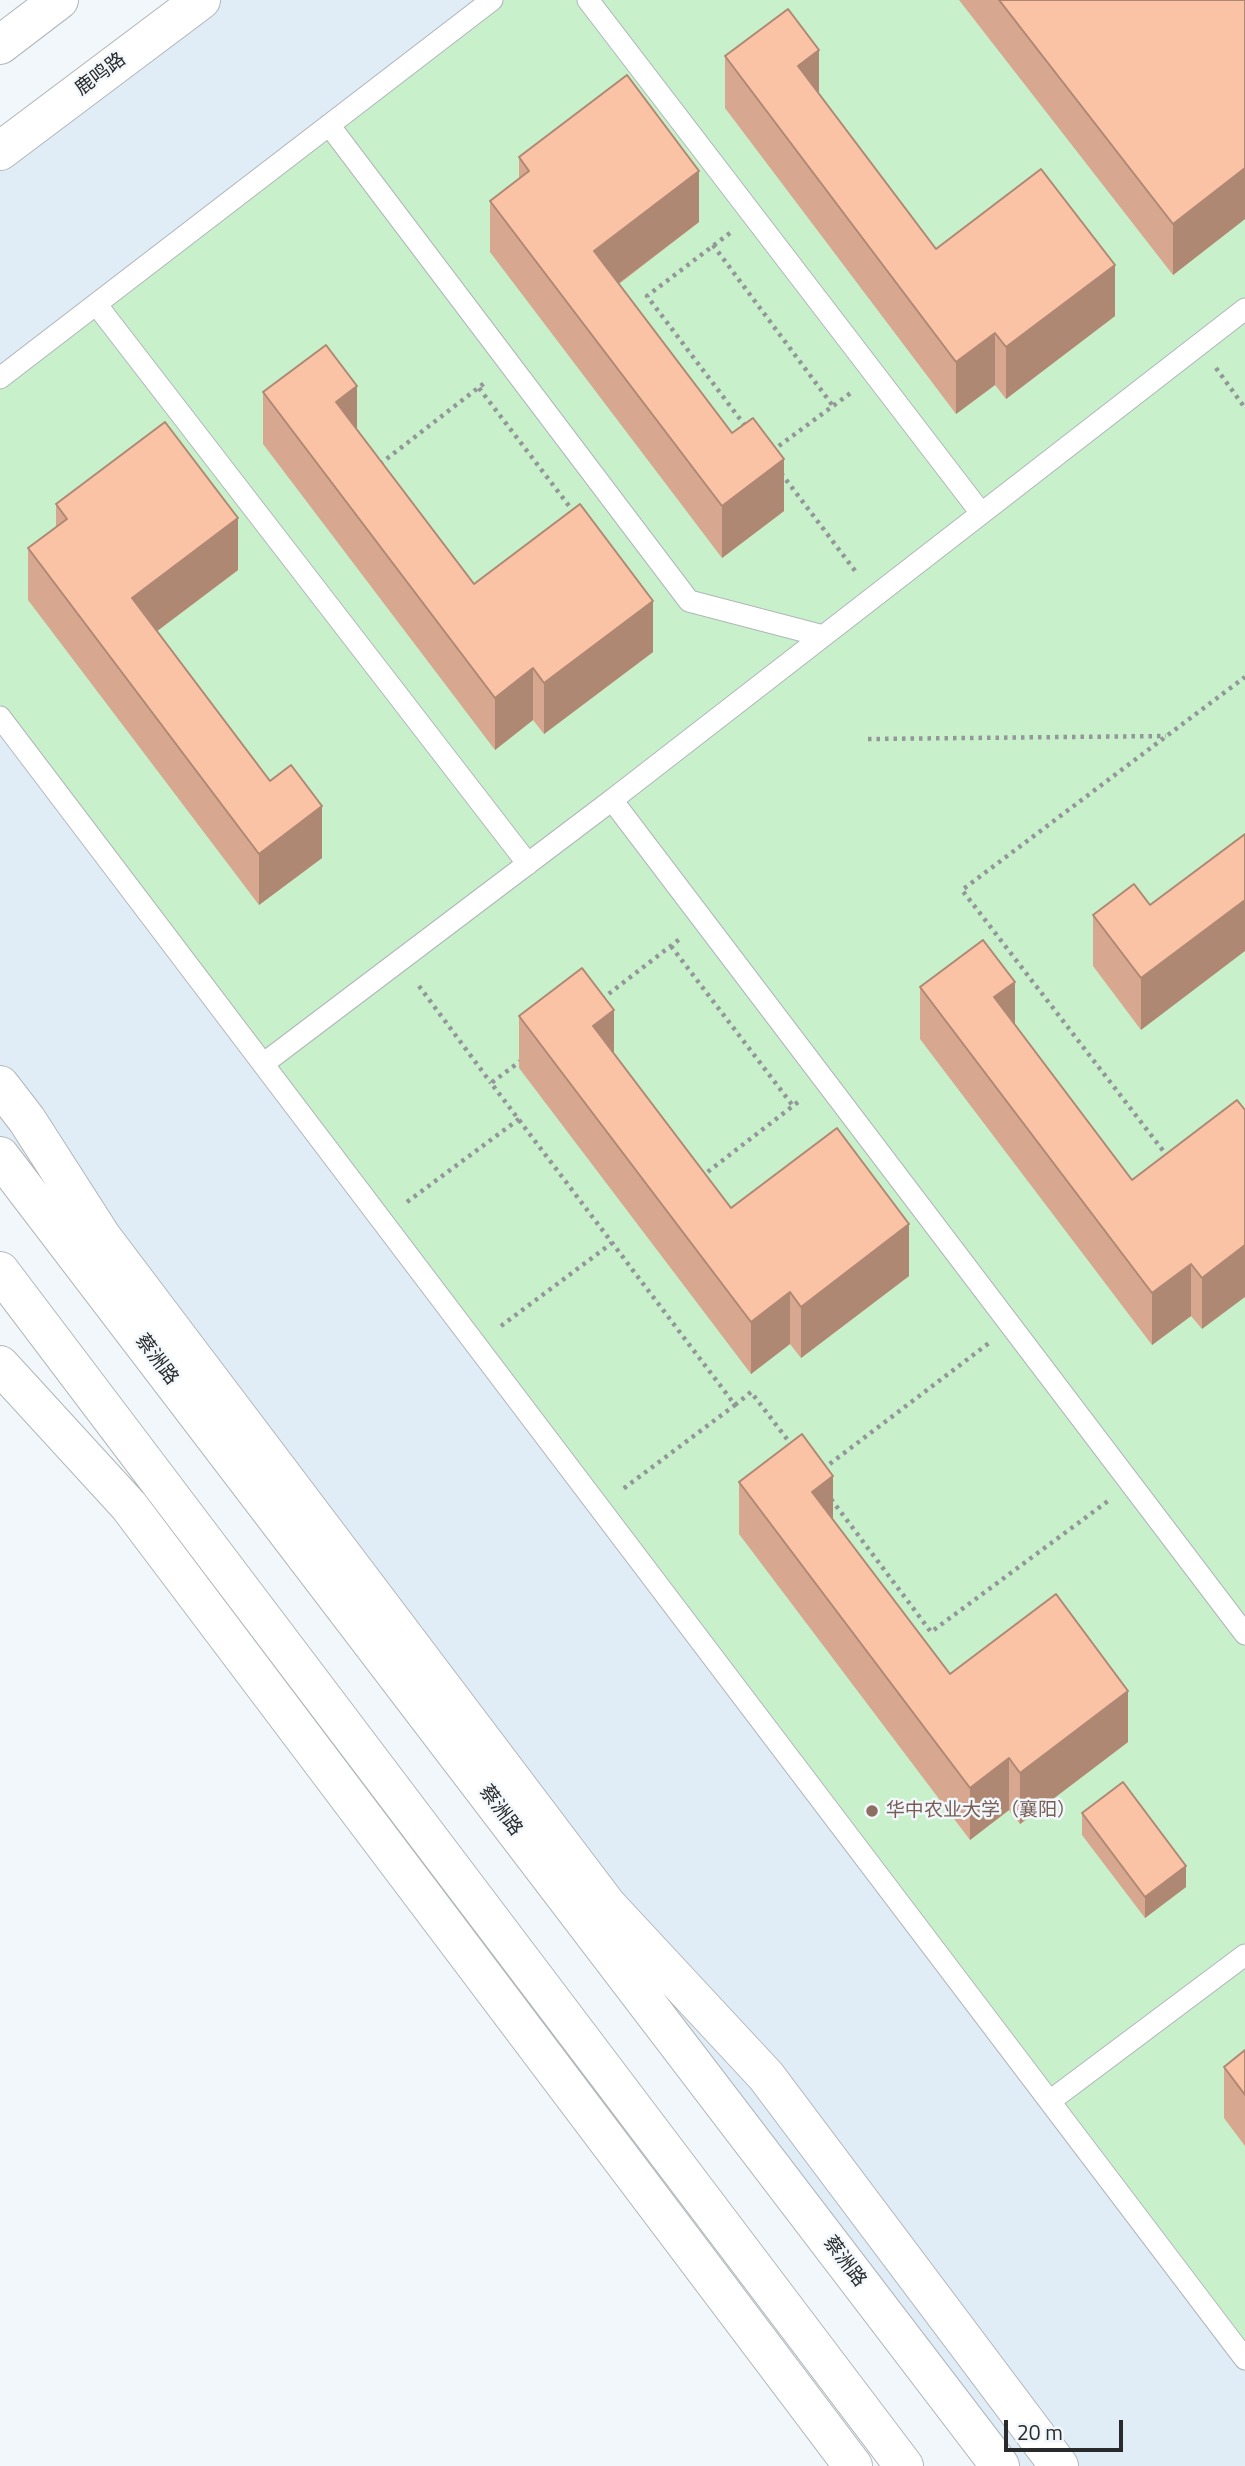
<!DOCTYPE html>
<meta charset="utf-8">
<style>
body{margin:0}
#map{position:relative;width:1245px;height:2466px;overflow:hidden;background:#f2f7fb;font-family:"Titillium Web",sans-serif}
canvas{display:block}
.scale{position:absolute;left:1004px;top:2420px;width:119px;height:32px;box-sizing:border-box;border:4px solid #282a2b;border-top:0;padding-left:9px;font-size:21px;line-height:24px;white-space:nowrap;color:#282a2b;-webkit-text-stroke:5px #f2f7fb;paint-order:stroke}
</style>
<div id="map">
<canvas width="1245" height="2466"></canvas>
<div class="scale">20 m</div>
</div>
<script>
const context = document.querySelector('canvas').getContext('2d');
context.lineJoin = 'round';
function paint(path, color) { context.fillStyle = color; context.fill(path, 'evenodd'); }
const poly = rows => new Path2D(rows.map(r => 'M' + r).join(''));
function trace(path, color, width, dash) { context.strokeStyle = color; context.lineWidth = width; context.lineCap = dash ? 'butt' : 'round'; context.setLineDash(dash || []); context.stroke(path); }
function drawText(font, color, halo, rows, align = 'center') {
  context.font = font + ' "Titillium Web","Noto Sans SC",sans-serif'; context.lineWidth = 5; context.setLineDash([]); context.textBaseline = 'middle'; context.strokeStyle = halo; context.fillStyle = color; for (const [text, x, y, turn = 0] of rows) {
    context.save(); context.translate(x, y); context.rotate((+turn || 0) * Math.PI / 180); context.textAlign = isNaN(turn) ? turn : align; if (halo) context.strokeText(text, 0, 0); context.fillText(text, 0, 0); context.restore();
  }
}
const built = poly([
 [201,0,1245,0,1245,2466,1000,2466,0,1156,0,151]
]);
const green = poly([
 [492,0,1245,0,1245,2359,0,717,0,378]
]);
const path = poly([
 [730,233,647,296,746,427],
 [713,245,833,406],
 [1216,368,1245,408],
 [479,388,576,515],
 [772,451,852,392],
 [380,464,487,381],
 [781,473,856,572],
 [868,739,1166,736],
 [671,946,793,1106],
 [419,986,491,1083],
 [602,999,681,938],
 [522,1060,491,1083,735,1405,623,1489],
 [1168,1157,962,890,1245,677],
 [701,1177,802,1099],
 [407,1202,519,1119],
 [501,1326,612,1243],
 [735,1405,751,1392,793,1447],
 [823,1469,989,1343],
 [831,1499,931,1632,1108,1501]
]);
const lane = poly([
 [588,0,981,513],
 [329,125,689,601,823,636],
 [96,304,528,864],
 [0,378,492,0],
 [0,717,1245,2359],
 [612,800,1245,309],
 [263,1064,612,800,1245,1634],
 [1050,2101,1245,1955]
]);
const secondary = poly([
 [0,45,59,0],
 [0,151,201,0],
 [0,1085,27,1120,102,1237,607,1905,766,2076,1059,2466],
 [0,1156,1000,2466],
 [0,1271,904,2466],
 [0,1365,129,1506,853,2466]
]);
const wall = poly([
 [959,0,1245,0,1245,219,1173,275],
 [725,56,936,249,1115,316,1006,399,995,385,956,414,725,108],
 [519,157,699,222,619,284,784,511,722,558,490,252,490,201,519,179],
 [263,392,357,430,474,584,653,652,544,734,533,720,495,750,263,444],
 [56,504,238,570,157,631,322,858,259,905,28,600,28,548,56,527],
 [1150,905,1141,1030,1093,966,1093,915],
 [920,987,1015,1025,1132,1180,1237,1100,1202,1329,1191,1316,1152,1345,920,1039],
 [519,1016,614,1053,731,1208,909,1276,801,1358,790,1344,751,1374,519,1068],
 [739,1482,833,1520,950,1674,1128,1742,1020,1824,1009,1810,970,1840,739,1534],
 [1082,1813,1186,1887,1145,1918,1082,1835],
 [1245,2050,1245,2146,1224,2118,1224,2067]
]);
const shadedWall = poly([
 [819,50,819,102,798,66],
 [1245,168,1245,219,1173,275,1173,224],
 [699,171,699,222,594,302,594,251],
 [1115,265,1115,316,1006,399,1006,347],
 [995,333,995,385,956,414,956,362],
 [357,386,357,437,336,402],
 [784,459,784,511,722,558,722,506],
 [238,518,238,570,132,650,132,598],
 [653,601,653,652,544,734,544,683],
 [533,668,533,720,495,750,495,698],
 [322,806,322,858,259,905,259,854],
 [1245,900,1245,951,1141,1030,1141,978],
 [1015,982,1015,1033,994,997],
 [614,1010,614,1061,593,1026],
 [909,1224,909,1276,801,1358,801,1307],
 [1245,1245,1245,1297,1202,1329,1202,1278],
 [1191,1264,1191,1316,1152,1345,1152,1293],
 [790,1292,790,1344,751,1374,751,1322],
 [833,1476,833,1528,812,1492],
 [1128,1691,1128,1742,1020,1824,1020,1773],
 [1009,1758,1009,1810,970,1840,970,1788],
 [1186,1866,1186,1887,1145,1918,1145,1897]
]);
const building = poly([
 [999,0,1245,0,1245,168,1173,224,999,0],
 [788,9,819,50,798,66,936,249,1041,169,1115,265,1006,347,995,333,956,362,725,56,788,9],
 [627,75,699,171,594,251,732,433,753,418,784,459,722,506,490,201,529,171,519,157,627,75],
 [326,345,357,386,336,402,474,584,580,504,653,601,544,683,533,668,495,698,263,392,326,345],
 [165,422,238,518,132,598,270,781,291,765,322,806,259,854,28,548,67,519,56,504,165,422],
 [1245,834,1245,900,1141,978,1093,915,1134,884,1150,905,1245,834],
 [983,940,1015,982,994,997,1132,1180,1237,1100,1245,1110,1245,1245,1202,1278,1191,1264,1152,1293,920,987,983,940],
 [582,968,614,1010,593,1026,731,1208,837,1128,909,1224,801,1307,790,1292,751,1322,519,1016,582,968],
 [802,1434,833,1476,812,1492,950,1674,1056,1594,1128,1691,1020,1773,1009,1758,970,1788,739,1482,802,1434],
 [1123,1782,1186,1866,1145,1897,1082,1813,1123,1782],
 [1245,2050,1245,2095,1224,2067,1245,2050]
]);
const markers = [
 [872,1811,7,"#8d6e63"]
];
const streetNames = [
 ["鹿鸣路",101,75,-37],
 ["蔡洲路",156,1360,53],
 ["蔡洲路",500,1811,53],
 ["蔡洲路",844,2262,53]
];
const educationNames = [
 ["华中农业大学（襄阳）",886,1811]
];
paint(built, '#e1edf6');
paint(green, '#c8f0ca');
trace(lane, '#b0b6b9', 23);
trace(secondary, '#b0b6b9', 40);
trace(path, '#93979a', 4.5, [3.5, 5]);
trace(lane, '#fff', 21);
trace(secondary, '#fff', 38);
paint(wall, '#d7a88f');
paint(shadedWall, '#af8874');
paint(building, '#fac3a6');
trace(building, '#af8874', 2);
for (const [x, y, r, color] of markers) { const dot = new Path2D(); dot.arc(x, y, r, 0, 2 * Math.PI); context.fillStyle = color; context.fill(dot); trace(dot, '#f2f7fb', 2.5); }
drawText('19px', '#282a2b', '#f2f7fb', streetNames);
drawText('19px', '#785e54', '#f2f7fb', educationNames, 'left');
</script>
